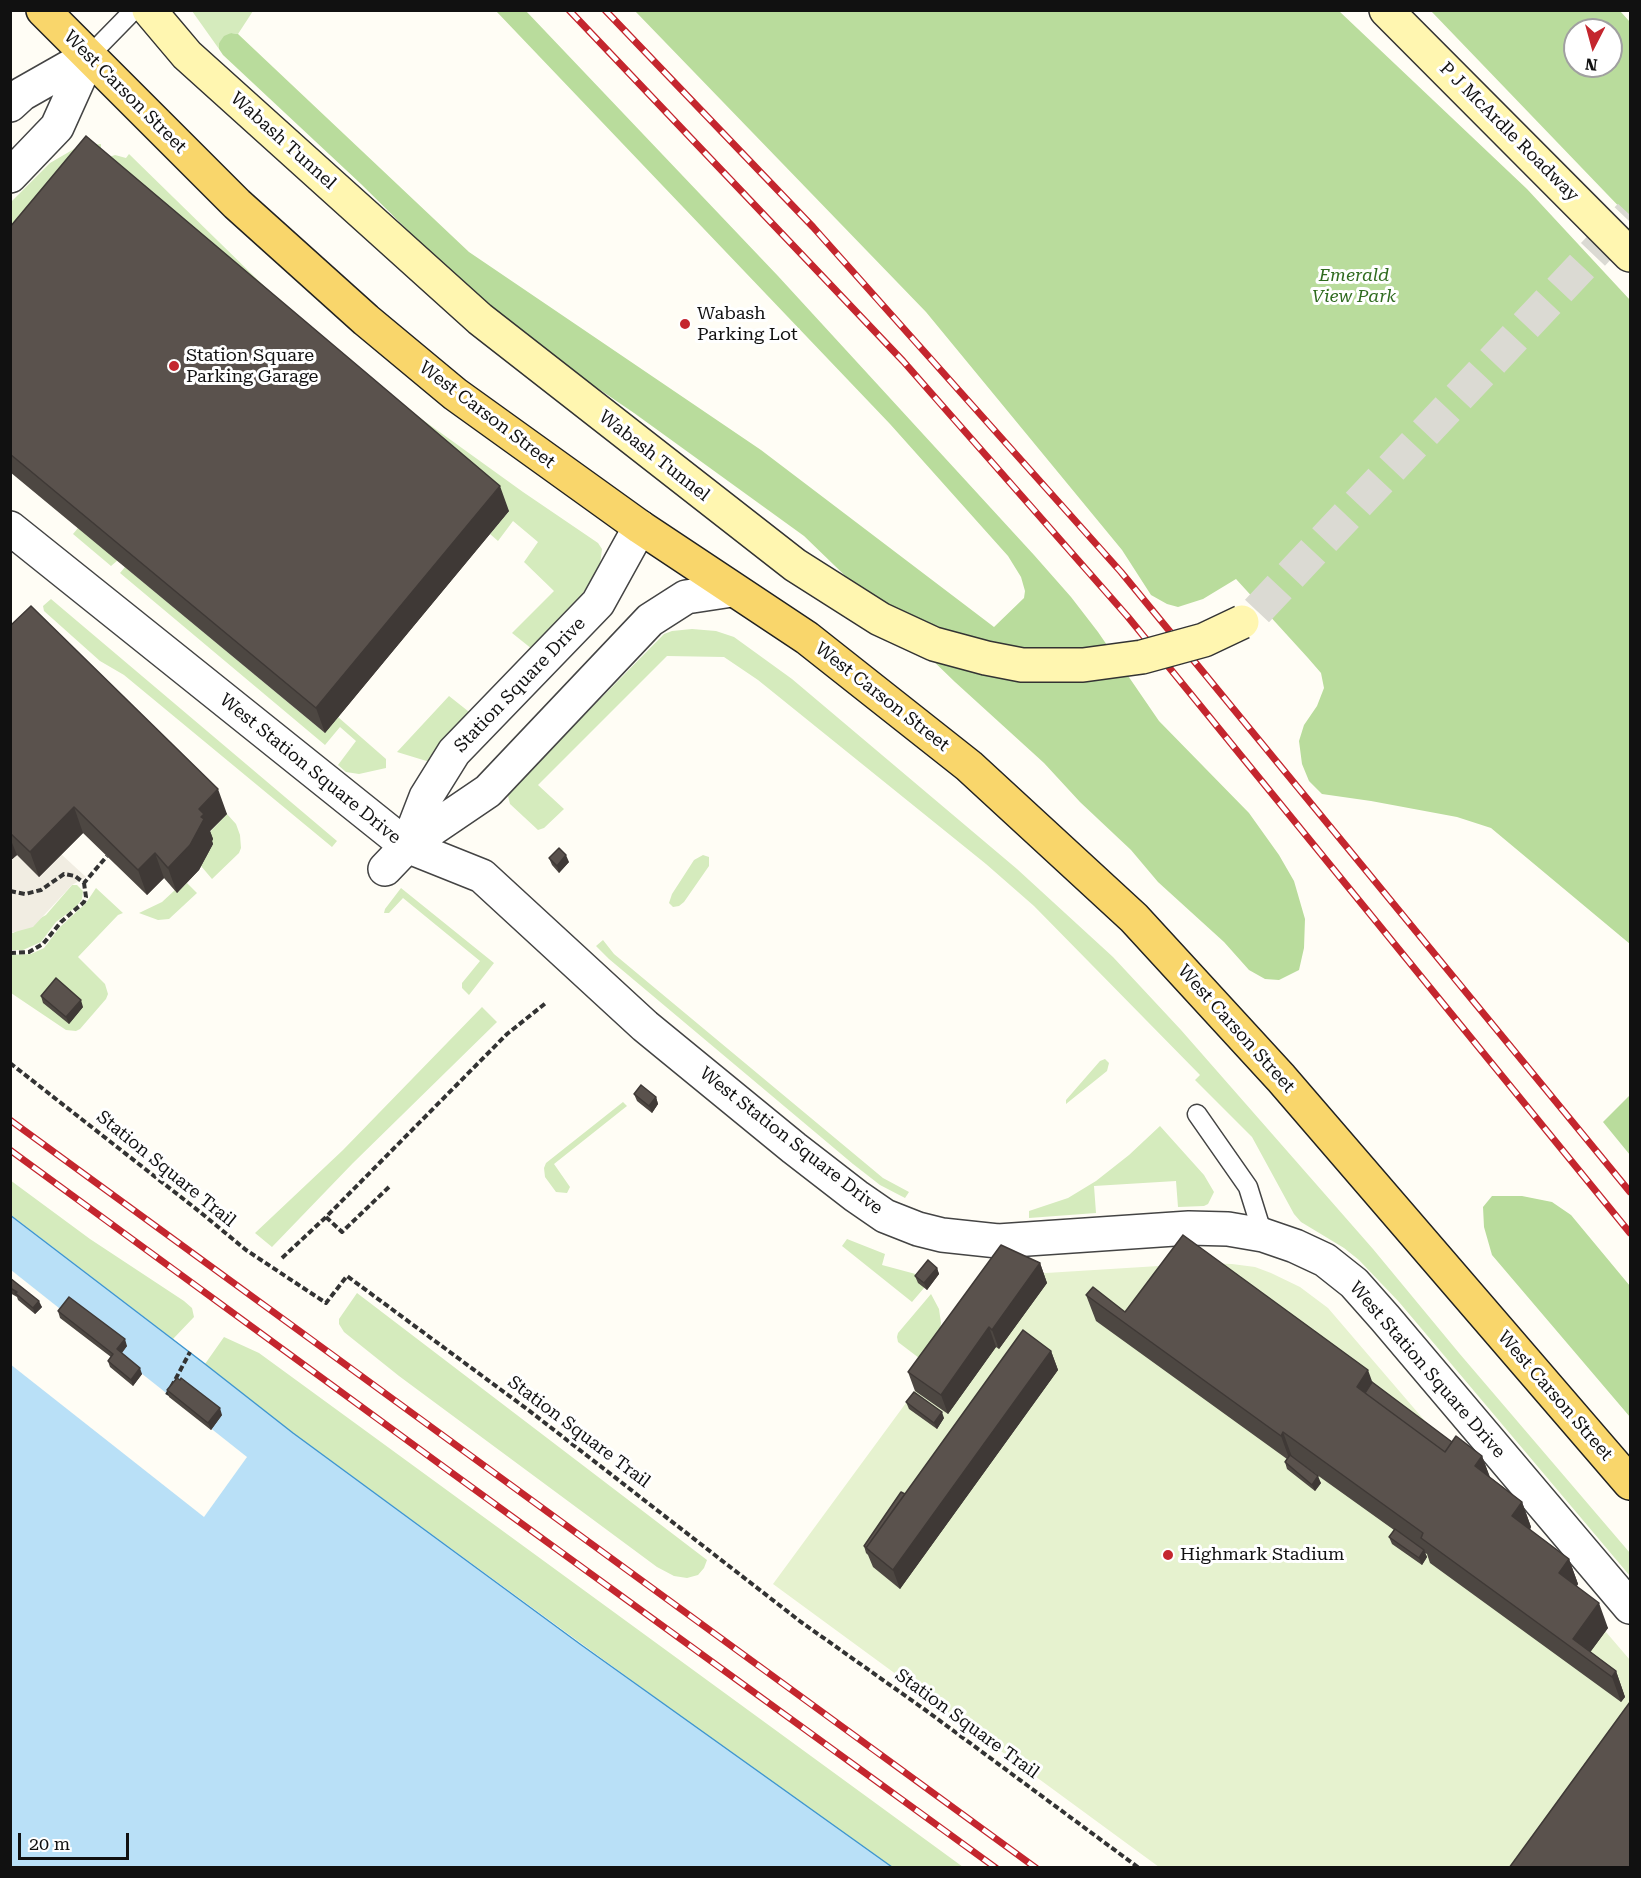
<!DOCTYPE html>
<style>
body{margin:0}
#map{position:relative;width:1641px;height:1878px;overflow:hidden;background:#fffdf5;font-family:"Roboto Serif",serif}
canvas{display:block}
.frame{position:absolute;inset:0;border:12px solid #111;pointer-events:none}
.north{position:absolute;left:1563px;top:18px;width:60px;height:60px;box-sizing:border-box;background:#fff;border:2px solid #a0a0a0;border-radius:50%;rotate:186deg;font-size:16px;font-weight:700;line-height:24px;text-align:center;color:#111}
.north::after{content:'';display:block;margin:auto;width:21px;height:27px;background:#c4262e;clip-path:polygon(50% 0,100% 100%,50% 72%,0 100%)}
.scale{position:absolute;left:18px;top:1833px;width:111px;height:27px;box-sizing:border-box;border:3px solid #111;border-top:0;padding-left:8px;font-size:18px;line-height:21px;white-space:nowrap;color:#111;-webkit-text-stroke:4px #fff;paint-order:stroke}
</style>
<div id="map">
<canvas width="1641" height="1878"></canvas>
<div class="frame"></div>
<div class="north">N</div>
<div class="scale">20 m</div>
</div>
<script>
const g = document.querySelector('canvas').getContext('2d');
g.lineJoin = 'round';
function fill(path, color) {
  g.fillStyle = color;
  g.fill(path, 'evenodd');
}
function poly(rows) {
  const path = new Path2D();
  for (const r of rows) {
    path.moveTo(r[0], r[1]);
    for (let i = 2; i < r.length; i += 2) path.lineTo(r[i], r[i + 1]);
  }
  return path;
}
function trace(path, color, width, dash) {
  g.strokeStyle = color;
  g.lineWidth = width;
  g.lineCap = dash ? 'butt' : 'round';
  g.setLineDash(dash || []);
  g.stroke(path);
}
function drawText(font, color, halo, rows, align = 'center') {
  g.font = font + ' "Roboto Serif",serif';
  g.lineWidth = 6;
  g.setLineDash([]);
  g.textBaseline = 'middle';
  g.strokeStyle = halo;
  g.fillStyle = color;
  for (const [text, x, y, turn = 0] of rows) {
    g.save();
    g.translate(x, y);
    g.rotate((+turn || 0) * Math.PI / 180);
    g.textAlign = isNaN(turn) ? turn : align;
    if (halo) g.strokeText(text, 0, 0);
    g.fillText(text, 0, 0);
    g.restore();
  }
}
const green = poly([
 [192,11,253,11,238,34,231,33,219,43,219,49],
 [101,144,101,151,109,157,115,155,126,158,129,154,307,328,398,402,523,492,598,543,602,549,600,565,580,598,532,649,512,633,554,591,524,562,538,542,513,521,498,541,490,534,509,511,12,224,11,222,11,202,50,163,74,149,83,146],
 [78,528,118,560,111,566,73,534],
 [125,567,325,733,338,717,386,759,386,768,359,774,346,772,338,765,356,741,340,727,325,745,120,573],
 [51,599,337,841,332,847,124,675,100,661,44,611,43,606],
 [692,629,716,631,734,637,792,679,1017,869,1113,957,1181,1030,1373,1249,1459,1353,1630,1553,1630,1576,1399,1302,1359,1260,1344,1248,1301,1222,1294,1214,1252,1137,1195,1080,1200,1075,1034,906,986,864,758,680,724,657,667,656,538,785,564,809,544,828,538,830,510,804,508,796,510,791,664,634,672,631],
 [449,696,473,715,433,763,397,752],
 [227,814,236,824,240,835,241,848,239,853,212,879,201,866,213,844,208,834],
 [703,855,709,857,709,866,684,902,679,906,673,907,669,903,672,894,694,860],
 [187,883,197,893,169,919,158,920,139,913,162,902,175,890,177,893],
 [72,885,77,885,83,891,82,899,77,906,56,922,41,942,23,950,11,950,11,933,13,933,46,915],
 [96,888,123,913,118,915,78,957,105,984,108,994,106,999,80,1029,76,1031,66,1030,11,993,10,955,31,954,44,948,60,927,86,903],
 [401,888,494,963,469,995,462,988,462,983,480,961,403,898,389,913,384,913,385,909],
 [603,940,614,954,883,1178,909,1192,905,1198,880,1185,853,1164,609,959,596,946],
 [482,1007,497,1022,353,1163,272,1247,255,1233,343,1150],
 [1105,1059,1109,1063,1107,1071,1066,1104,1066,1100,1100,1061],
 [623,1102,627,1106,554,1164,570,1187,567,1193,556,1192,545,1177,544,1168,546,1163],
 [1160,1126,1204,1175,1214,1192,1208,1204,1204,1206,1178,1207,1176,1181,1094,1186,1096,1213,1029,1218,1029,1211,1068,1198,1096,1181,1129,1155],
 [10,1180,90,1239,184,1301,192,1308,194,1317,173,1339,11,1215],
 [847,1239,885,1254,882,1265,923,1276,924,1288,912,1302,842,1246],
 [357,1293,707,1560,704,1568,698,1575,687,1578,674,1576,657,1567,399,1376,344,1332,339,1324,339,1319],
 [931,1294,939,1309,941,1323,940,1329,919,1358,898,1342,897,1337,898,1333],
 [224,1337,259,1353,963,1867,892,1867,797,1801,293,1433,205,1364]
]);
const forest = poly([
 [496,11,526,11,778,276,1034,555,1071,597,1098,632,1159,721,1249,813,1279,855,1294,881,1305,919,1304,948,1299,970,1279,980,1265,979,1249,970,1224,942,1158,882,1131,850,1080,802,1044,763,955,682,804,536,634,413,527,340,441,263,361,184,223,55,219,49,219,43,224,36,231,33,238,34,469,252,761,450,994,627,1024,598,1025,591,1021,577,1008,556,890,424],
 [635,11,1339,11,1527,189,1630,300,1630,944,1491,828,1457,817,1371,801,1322,794,1309,781,1302,764,1299,741,1304,725,1317,706,1324,688,1321,673,1308,658,1236,579,1203,599,1178,607,1167,604,1151,595,1122,550,926,312],
 [1431,11,1620,11,1630,22,1630,218],
 [1575,30,1611,30,1611,66,1575,66],
 [1630,1095,1630,1155,1603,1122],
 [1492,1196,1522,1196,1552,1202,1571,1215,1630,1286,1630,1417,1492,1255,1484,1227,1483,1207]
]);
const pitch = poly([
 [1207,1263,1232,1264,1255,1267,1271,1273,1300,1287,1328,1308,1630,1660,1630,1867,1159,1867,773,1584,1008,1264,1030,1274]
]);
const plaza = poly([
 [61,854,86,877,72,885,33,927,11,933,11,861,17,855,39,876]
]);
const water = poly([
 [10,1215,205,1364,293,1433,580,1644,892,1867,11,1867,10,1215]
]);
const pier = poly([
 [11,1270,247,1457,204,1517,10,1364]
]);
const secondaryTunnel = poly([
 [1257,611,1630,215]
]);
const path = poly([
 [10,891,25,894,41,890,64,874,75,876,84,883,107,856],
 [10,953,29,952,43,944,61,922,84,902,86,897,84,883],
 [10,1063,200,1212,246,1250,326,1303,347,1276,527,1409,801,1622,924,1709,1139,1868],
 [326,1217,342,1232,391,1185],
 [282,1258,326,1217,507,1034,547,1002],
 [167,1395,190,1352]
]);
const lane = poly([
 [89,56,134,10],
 [1197,1114,1248,1187,1263,1235]
]);
const street = poly([
 [10,105,22,94,89,56],
 [10,176,57,127,89,56],
 [10,528,407,846,482,876,645,1026,794,1148,856,1196,885,1216,918,1229,942,1235,998,1241,1189,1228,1228,1229,1263,1235,1295,1246,1325,1260,1354,1283,1385,1318,1630,1607],
 [407,846,426,797,454,752,598,603,640,527],
 [385,869,407,846,488,791,650,620,686,597,732,590]
]);
const secondary = poly([
 [1386,10,1630,255]
]);
const primary = poly([
 [43,10,237,204,366,320,455,394,640,527,807,638,969,766,1134,918,1281,1078,1630,1483]
]);
const rail = poly([
 [569,10,903,361,1128,617,1630,1233],
 [605,10,813,227,1121,572,1630,1192],
 [10,1120,1036,1868],
 [10,1150,452,1473,996,1868]
]);
const secondaryBridge = poly([
 [149,10,187,55,480,319,795,565,880,619,934,644,986,658,1022,665,1083,665,1142,657,1204,640,1242,622]
]);
const wall = poly([
 [10,227,509,511,325,733,10,472],
 [10,626,227,814,210,831,213,839,212,841,213,844,199,870,177,893,164,878,147,895,83,833,39,877,17,855,10,861],
 [549,858,569,862,559,873,552,865],
 [41,996,83,1007,69,1024,43,1003],
 [634,1094,656,1097,658,1104,652,1113,637,1101],
 [1040,1263,1047,1283,999,1349,996,1347,948,1414,915,1391,908,1372],
 [937,1268,939,1274,927,1290,918,1283,915,1276],
 [10,1278,42,1307,35,1314,18,1300,17,1297,10,1293],
 [1086,1295,1125,1312,1372,1382,1452,1442,1482,1456,1490,1477,1522,1502,1531,1527,1530,1530,1569,1559,1578,1584,1577,1586,1608,1628,1590,1652,1616,1671,1625,1697,1621,1702,1430,1563,1427,1554,1425,1553,1427,1557,1422,1565,1392,1544,1389,1537,1394,1530,1299,1462,1321,1483,1315,1491,1287,1469,1285,1462,1287,1459,1096,1321],
 [58,1311,127,1346,122,1353,142,1374,133,1386,110,1367,108,1361,111,1357,60,1318],
 [1051,1351,1058,1370,900,1589,873,1567,868,1555,866,1553,864,1546,905,1494],
 [167,1390,222,1415,211,1430,169,1397],
 [906,1402,944,1418,937,1429,909,1409]
]);
const shadedWall = poly([
 [500,486,509,511,325,733,316,708],
 [218,789,227,814,210,831,213,839,212,841,213,844,199,870,177,893,168,868,199,809],
 [74,807,83,833,39,877,30,852],
 [10,838,17,855,10,861],
 [155,853,164,878,147,895,138,870],
 [566,855,569,862,559,873,557,866],
 [81,1000,83,1007,69,1024,66,1017],
 [656,1097,658,1104,652,1113,649,1106],
 [1040,1263,1047,1283,999,1349,992,1330],
 [937,1268,939,1274,927,1290,924,1283],
 [39,1301,42,1307,35,1314,33,1308],
 [989,1327,996,1347,948,1414,941,1395],
 [125,1339,127,1346,119,1356,117,1349],
 [1051,1351,1058,1370,900,1589,893,1570],
 [140,1368,142,1374,133,1386,131,1380],
 [1368,1370,1377,1395,1370,1406,1357,1387],
 [220,1408,222,1415,211,1430,208,1423],
 [942,1412,944,1418,937,1429,934,1423],
 [1283,1432,1292,1457,1290,1461,1281,1436],
 [1482,1456,1491,1481,1475,1466],
 [1318,1476,1321,1483,1315,1491,1312,1485],
 [1522,1502,1531,1527,1521,1542,1512,1516],
 [1424,1550,1427,1557,1422,1565,1419,1558],
 [1569,1559,1578,1584,1568,1598,1559,1573],
 [1599,1603,1608,1628,1586,1658,1573,1639],
 [1616,1671,1625,1697,1621,1702,1612,1677]
]);
const building = poly([
 [86,136,500,486,316,708,10,454,10,227,86,136],
 [31,606,218,789,199,809,204,814,201,817,204,819,190,845,168,868,155,853,138,870,74,807,30,852,10,833,10,626,31,606],
 [559,848,566,855,557,866,549,858,559,848],
 [56,978,81,1000,66,1017,41,996,56,978],
 [641,1085,656,1097,649,1106,634,1094,641,1085],
 [1183,1235,1368,1370,1357,1387,1445,1452,1456,1436,1482,1456,1475,1466,1522,1502,1512,1516,1569,1559,1559,1573,1599,1603,1573,1639,1616,1671,1612,1677,1421,1538,1423,1533,1283,1432,1281,1436,1086,1295,1093,1287,1125,1312,1183,1235],
 [1001,1245,1040,1263,992,1330,989,1327,941,1395,908,1372,1001,1245],
 [928,1260,937,1268,924,1283,915,1276,928,1260],
 [10,1278,39,1301,33,1308,15,1293,17,1292,10,1288,10,1278],
 [69,1297,125,1339,117,1349,140,1368,131,1380,108,1361,113,1354,58,1311,69,1297],
 [1023,1330,1051,1351,893,1570,866,1548,1023,1330],
 [177,1378,180,1380,181,1378,220,1408,208,1423,167,1390,177,1378],
 [1372,1382,1452,1442,1445,1452,1365,1393,1372,1382],
 [914,1392,942,1412,934,1423,906,1402,914,1392],
 [1290,1455,1318,1476,1312,1485,1285,1462,1290,1455],
 [901,1492,905,1494,866,1548,870,1551,864,1546,901,1492],
 [1395,1529,1424,1550,1419,1558,1389,1537,1395,1529],
 [1630,1702,1630,1868,1509,1868,1630,1702]
]);
const markers = [
 [685,324,6,"#c4262e"],
 [174,366,6,"#c4262e"],
 [1168,1555,6,"#c4262e"]
];
const streetNames = [
 ["West Carson Street",125,92,45],
 ["P J McArdle Roadway",1509,132,45],
 ["Wabash Tunnel",283,141,42],
 ["West Carson Street",487,415,37],
 ["Wabash Tunnel",654,456,38],
 ["Station Square Drive",520,685,-46],
 ["West Carson Street",882,697,38],
 ["West Station Square Drive",310,769,39],
 ["West Carson Street",1236,1029,48],
 ["West Station Square Drive",791,1141,38],
 ["Station Square Trail",166,1169,39],
 ["West Station Square Drive",1427,1370,49],
 ["West Carson Street",1555,1396,49],
 ["Station Square Trail",579,1432,37],
 ["Station Square Trail",967,1724,36]
];
const parkNames = [
 ["Emerald",1354,276],
 ["View Park",1354,297]
];
const poiNames = [
 ["Wabash",697,314],
 ["Parking Lot",697,335],
 ["Station Square",186,356],
 ["Parking Garage",186,377],
 ["Highmark Stadium",1180,1555]
];
fill(green, '#d5ebbd');
fill(forest, '#b9dc9c');
fill(pitch, '#e6f2cf');
fill(plaza, '#f1ede2');
fill(water, '#b9e0f7');
trace(water, '#3f96cf', 1.5);
fill(pier, '#fffdf5');
trace(secondaryTunnel, '#dbdad3', 33, [33, 16]);
trace(lane, '#444', 21);
trace(street, '#444', 36);
trace(secondary, '#333', 36);
trace(primary, '#222', 36);
trace(path, '#333', 4, [6, 3]);
trace(lane, '#fff', 18);
trace(street, '#fff', 33);
trace(secondary, '#fff6b0', 33);
trace(primary, '#f9d66b', 33);
trace(rail, '#c4262e', 7);
trace(rail, '#fff', 4.5, [14]);
trace(secondaryBridge, '#333', 36, []);
trace(secondaryBridge, '#fff6b0', 33);
fill(wall, '#4d4742');
fill(shadedWall, '#3f3936');
fill(building, '#5a524d');
trace(building, '#3f3936', 1.5);
for (const [x, y, r, color] of markers) {
  const dot = new Path2D();
  dot.arc(x, y, r, 0, 2 * Math.PI);
  g.fillStyle = color;
  g.fill(dot);
  trace(dot, '#fff', 2);
}
drawText('18px', '#111', '#fff', streetNames);
drawText('italic 18px', '#2f6b1f', '#fff', parkNames);
drawText('18px', '#111', '#fff', poiNames, 'left');
</script>
